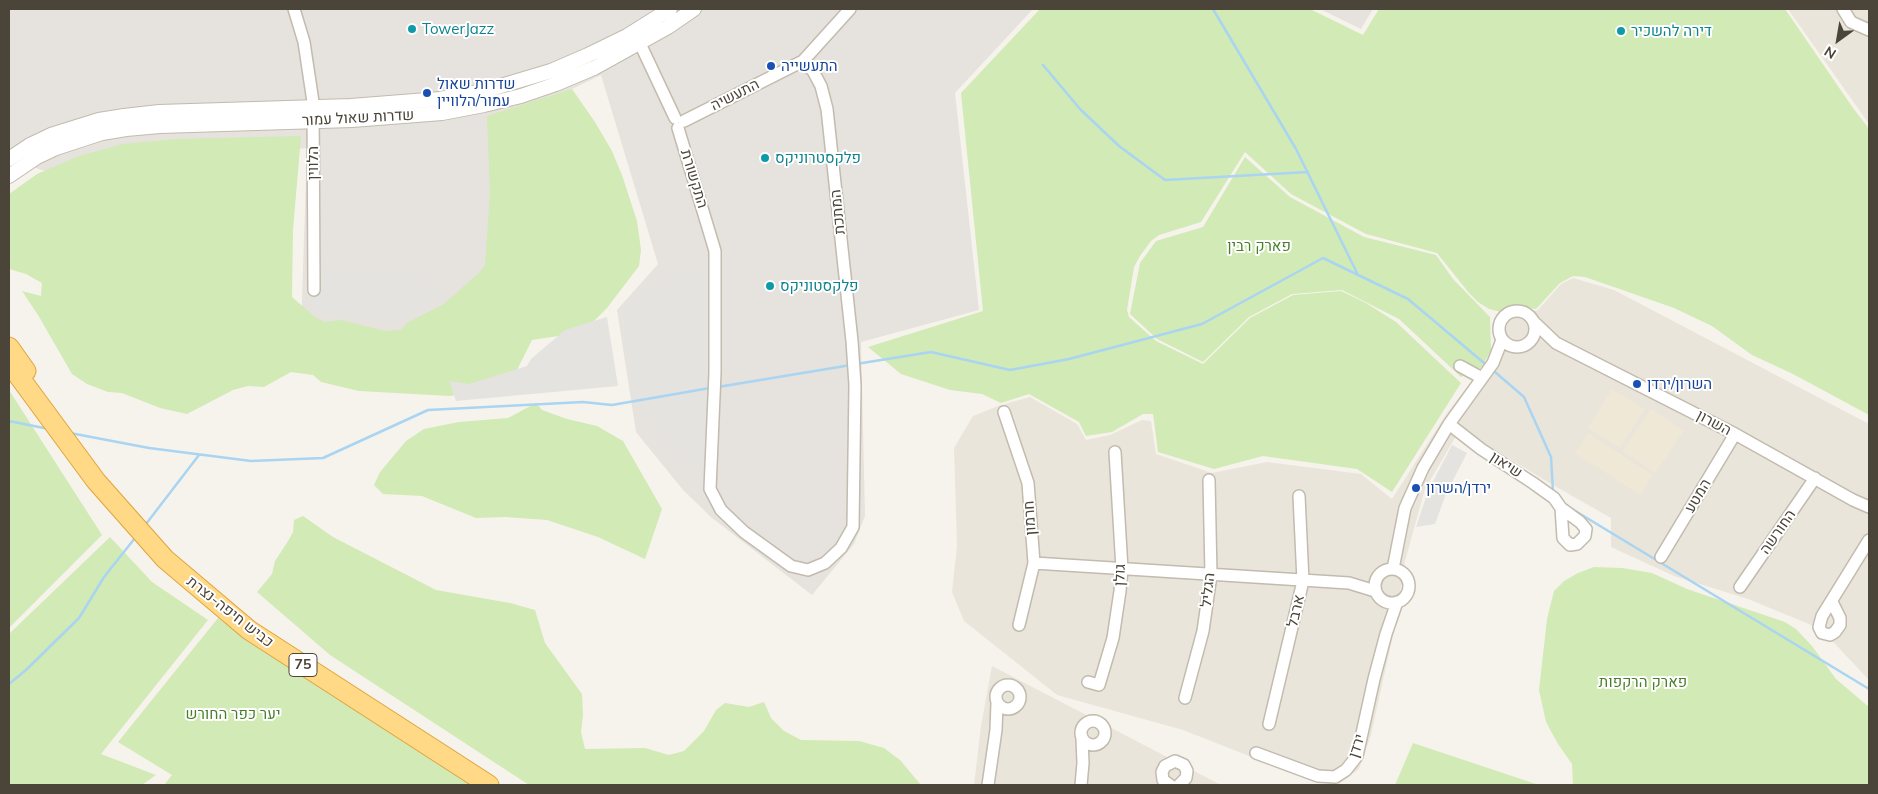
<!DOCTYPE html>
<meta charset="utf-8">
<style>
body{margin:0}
#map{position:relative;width:1878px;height:794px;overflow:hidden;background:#f6f3ec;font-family:Mulish,sans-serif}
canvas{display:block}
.frame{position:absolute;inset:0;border:10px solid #4b4439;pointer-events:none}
.north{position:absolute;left:1813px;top:15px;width:50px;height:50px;-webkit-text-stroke:4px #fff;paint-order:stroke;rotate:212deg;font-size:14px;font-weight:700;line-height:20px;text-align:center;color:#4b4439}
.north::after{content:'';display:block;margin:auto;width:18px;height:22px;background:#4b4439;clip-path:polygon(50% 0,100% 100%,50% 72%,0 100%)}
</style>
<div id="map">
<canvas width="1878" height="794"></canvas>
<div class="frame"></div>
<div class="north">N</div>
</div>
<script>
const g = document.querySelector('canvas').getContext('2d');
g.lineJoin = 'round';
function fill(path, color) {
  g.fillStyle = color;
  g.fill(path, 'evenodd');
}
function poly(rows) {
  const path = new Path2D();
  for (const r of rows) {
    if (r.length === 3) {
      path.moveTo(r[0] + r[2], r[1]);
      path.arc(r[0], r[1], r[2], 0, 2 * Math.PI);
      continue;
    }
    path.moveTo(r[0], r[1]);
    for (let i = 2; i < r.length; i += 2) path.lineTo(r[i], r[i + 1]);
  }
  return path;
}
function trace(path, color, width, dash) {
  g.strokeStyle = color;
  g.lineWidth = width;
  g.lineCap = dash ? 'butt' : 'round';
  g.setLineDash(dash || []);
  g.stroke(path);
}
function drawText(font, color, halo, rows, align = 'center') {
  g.font = font + ' Mulish,Heebo,sans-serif';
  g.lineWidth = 4;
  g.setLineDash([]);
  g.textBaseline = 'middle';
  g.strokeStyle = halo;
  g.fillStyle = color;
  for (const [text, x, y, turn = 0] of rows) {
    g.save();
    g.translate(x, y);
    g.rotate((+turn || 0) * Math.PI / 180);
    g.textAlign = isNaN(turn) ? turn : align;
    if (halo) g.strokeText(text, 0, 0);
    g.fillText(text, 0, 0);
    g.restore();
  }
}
const residential = poly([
 [1788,9,1869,9,1869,125,1869,124],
 [1573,278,1614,290,1869,424,1869,680,1821,629,1748,599,1674,576,1611,547,1611,518,1546,481,1463,430,1455,438,1425,489,1405,561,1393,635,1371,735,1359,769,1338,785,1316,781,1287,771,1183,730,1057,695,964,621,952,592,957,546,954,448,973,416,998,406,1030,397,1077,424,1086,440,1110,435,1142,420,1151,421,1156,454,1212,473,1267,462,1361,474,1392,499,1447,413,1493,353,1515,308,1537,311,1561,284],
 [992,666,1221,785,974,785,981,726]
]);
const industrial = poly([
 [9,9,1033,9,955,93,979,310,861,342,865,516,854,544,812,595,712,518,683,490,636,432,617,310,658,264,601,75,502,123,495,273,428,327,365,349,301,329,307,148,174,161,73,180,20,163,9,147],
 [1320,9,1373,9,1361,29]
]);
const education = poly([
 [1612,389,1645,409,1620,448,1588,428],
 [1651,409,1684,431,1655,473,1622,451],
 [1588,433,1653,475,1640,495,1575,453]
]);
const green = poly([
 [1040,9,1310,9,1363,35,1379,9,1785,9,1853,108,1867,126,1869,132,1869,415,1793,374,1752,355,1712,326,1674,308,1585,277,1573,276,1560,283,1536,309,1514,306,1501,312,1489,309,1478,302,1469,293,1437,253,1366,234,1291,194,1245,152,1201,222,1159,235,1151,241,1140,256,1134,267,1127,310,1129,317,1156,341,1203,364,1250,318,1293,295,1341,291,1366,303,1396,322,1461,383,1392,492,1357,469,1263,456,1214,469,1158,452,1153,414,1143,414,1112,432,1086,436,1079,422,1029,394,1001,403,982,394,950,390,901,374,868,347,983,311,961,93],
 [572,89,595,122,612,151,622,175,637,221,641,250,639,266,607,308,588,327,565,335,532,340,512,380,484,391,450,396,359,391,321,382,313,375,291,372,264,387,248,386,233,390,187,414,160,408,122,393,108,392,87,384,72,374,38,315,22,291,41,296,42,283,26,274,9,269,9,194,37,174,79,156,123,144,175,139,301,136,293,230,292,297,316,318,325,322,341,320,385,331,401,330,407,323,444,304,479,273,485,265,490,193,487,116],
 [1245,157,1290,197,1364,237,1436,255,1453,279,1490,317,1491,350,1482,367,1461,377,1399,319,1342,290,1292,294,1249,317,1203,362,1157,339,1130,314,1140,263,1156,241,1203,227],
 [9,390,102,535,9,628],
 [536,403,542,410,567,419,597,426,623,441,662,509,645,559,598,537,547,520,505,517,476,518,422,496,383,494,374,485,380,472,406,441,424,429,459,422,508,418],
 [303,516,333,537,436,590,510,603,535,610,545,643,582,694,583,715,581,732,585,749,645,748,669,755,684,751,704,731,716,710,725,703,749,707,764,702,771,718,784,731,801,740,859,741,884,748,900,760,921,785,529,785,330,655,257,592,272,574,275,561,288,541,293,532,294,520],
 [110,537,152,582,208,620,101,754,156,775,142,785,9,785,9,634],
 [1594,567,1622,568,1652,573,1687,589,1785,622,1796,629,1812,646,1836,679,1869,707,1869,785,1573,785,1572,764,1558,744,1546,722,1539,690,1547,619,1554,591,1564,581,1578,573],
 [218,618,229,626,474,785,164,785,172,775,118,742],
 [1413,743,1539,785,1395,785]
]);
const parking = poly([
 [311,267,343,274,369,276,397,274,417,274,423,289,440,284,442,300,397,319,376,322,360,320,328,310,324,318,312,311],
 [690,269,707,281,707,363,703,472,692,466,666,439,635,397,625,323,625,305],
 [607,317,618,386,456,401,449,381,469,384,527,366,531,359,565,330],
 [1452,445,1467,453,1446,494,1435,524,1416,527,1428,491]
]);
const stream = poly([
 [1213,9,1296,149,1358,275],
 [1043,65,1080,109,1119,146,1165,180,1308,172],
 [856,364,931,352,1010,370,1069,359,1202,324,1323,258,1408,299,1484,363],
 [1495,372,1524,397,1551,457,1553,492],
 [718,387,851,365],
 [9,421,49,429],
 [70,433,149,448,251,461,323,458,428,410,583,402,612,405,710,388],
 [1572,509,1869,689],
 [146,524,199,455],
 [9,684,26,670,79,618,104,577,135,538]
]);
const minor = poly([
 [294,9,304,42,313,102,314,290],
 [1843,9,1851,22,1869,30],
 [636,35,675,118],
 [684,121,803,61,850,9],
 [678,128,715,251,715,373,710,489,721,510,744,532,791,566,808,570,825,563,841,548,853,527,855,385,852,341,827,109,821,86,813,71,803,61],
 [1517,329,18],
 [1534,322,1556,343,1735,434,1853,500,1869,507],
 [1460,366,1482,378],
 [1004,412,1028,483,1034,563,1019,625],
 [1449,424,1481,449,1533,483,1554,498,1561,508],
 [1561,508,1580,522,1586,529,1585,536,1577,544,1570,545,1563,538,1561,508],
 [1661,557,1735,434],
 [1034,563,1349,583,1375,591],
 [1392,586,17],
 [1393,569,1405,508,1423,468,1449,424,1493,363,1502,340],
 [1740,587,1815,478],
 [1832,602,1840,618,1840,625,1835,632,1830,635,1822,633,1819,627,1822,616,1869,540],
 [1088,682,1099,685,1113,638,1120,591,1122,569,1115,452],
 [1008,697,12],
 [1185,698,1203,631,1211,575,1209,480],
 [1093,733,12],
 [1269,724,1303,581,1299,496],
 [1256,753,1318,776,1335,777,1346,770,1357,756,1374,679,1386,634,1397,602],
 [988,785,996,730,997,703],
 [1081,785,1083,763,1082,739],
 [1170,785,1163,780,1162,772,1165,766,1175,761,1184,765,1187,771,1186,778,1179,785]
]);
const tertiary = poly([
 [9,159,30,145,51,135,99,120,124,116,159,112,351,106,440,99,484,91,551,71,588,55,627,36,670,9],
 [9,176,37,157,56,148,102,133,126,129,160,126,352,120,442,113,484,105,521,96,556,84,594,68,668,27,694,9]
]);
const trunk = poly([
 [9,347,26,371],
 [9,363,96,481,165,559,249,630,489,785]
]);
const markers = [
 [412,29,5,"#0f9aa8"],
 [1621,31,5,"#0f9aa8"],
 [771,66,5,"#1a4fb4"],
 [427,93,5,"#1a4fb4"],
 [765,158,5,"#0f9aa8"],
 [770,286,5,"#0f9aa8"],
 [1637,384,5,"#1a4fb4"],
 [1416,488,5,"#1a4fb4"]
];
const shields = [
 [303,665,28]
];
const shieldNames = [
 ["75",303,665]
];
const cultureNames = [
 ["TowerJazz",422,29],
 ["דירה להשכיר",1631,31],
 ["פלקסטרוניקס",775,158],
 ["פלקסטוניקס",780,286]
];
const transitNames = [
 ["התעשייה",781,66],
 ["שדרות שאול",437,84],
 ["עמור/הלוויין",437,101],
 ["השרון/ירדן",1647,384],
 ["ירדן/השרון",1426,488]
];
const streetNames = [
 ["התעשיה",735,95,-27],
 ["שדרות שאול עמור",358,118,-3],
 ["הלווין",313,163,-90],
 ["התקשורת",694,179,73],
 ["המתכת",838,212,-96],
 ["השרון",1714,423,28],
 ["שיאון",1506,465,33],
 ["המטע",1698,496,-59],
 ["חרמון",1030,518,-94],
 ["החורשה",1778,532,-55],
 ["גולן",1120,575,-87],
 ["הגליל",1208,590,-84],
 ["ארבל",1296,611,-77],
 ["כביש חיפה-נצרת",230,612,38],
 ["ירדן",1357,746,-72]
];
const parkNames = [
 ["פארק רבין",1259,246],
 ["פארק הרקפות",1643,682],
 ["יער כפר החורש",233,714]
];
fill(residential, '#eae5da');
fill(industrial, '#e6e2dd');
fill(education, '#efe8d6');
fill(green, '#d2eab5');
fill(parking, '#e5e3e0');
trace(stream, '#a9d4f2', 2.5);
trace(minor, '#c2bbae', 14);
trace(tertiary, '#c2bbae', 16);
trace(trunk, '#e0a43c', 21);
trace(minor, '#fff', 11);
trace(tertiary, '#fff', 14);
trace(trunk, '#ffd985', 19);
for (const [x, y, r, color] of markers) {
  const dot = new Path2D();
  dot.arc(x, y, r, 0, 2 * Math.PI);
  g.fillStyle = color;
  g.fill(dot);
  trace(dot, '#fff', 2);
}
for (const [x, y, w] of shields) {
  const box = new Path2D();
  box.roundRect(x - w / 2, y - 11.5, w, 23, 4);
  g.fillStyle = '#fff';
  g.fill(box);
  trace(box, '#4b4439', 1);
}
drawText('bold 14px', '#4b4439', null, shieldNames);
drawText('15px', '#0d838f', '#fff', cultureNames, 'left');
drawText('15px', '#164399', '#fff', transitNames, 'left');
drawText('15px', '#4b4439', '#fff', streetNames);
drawText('15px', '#4a7f2a', '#fff', parkNames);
</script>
